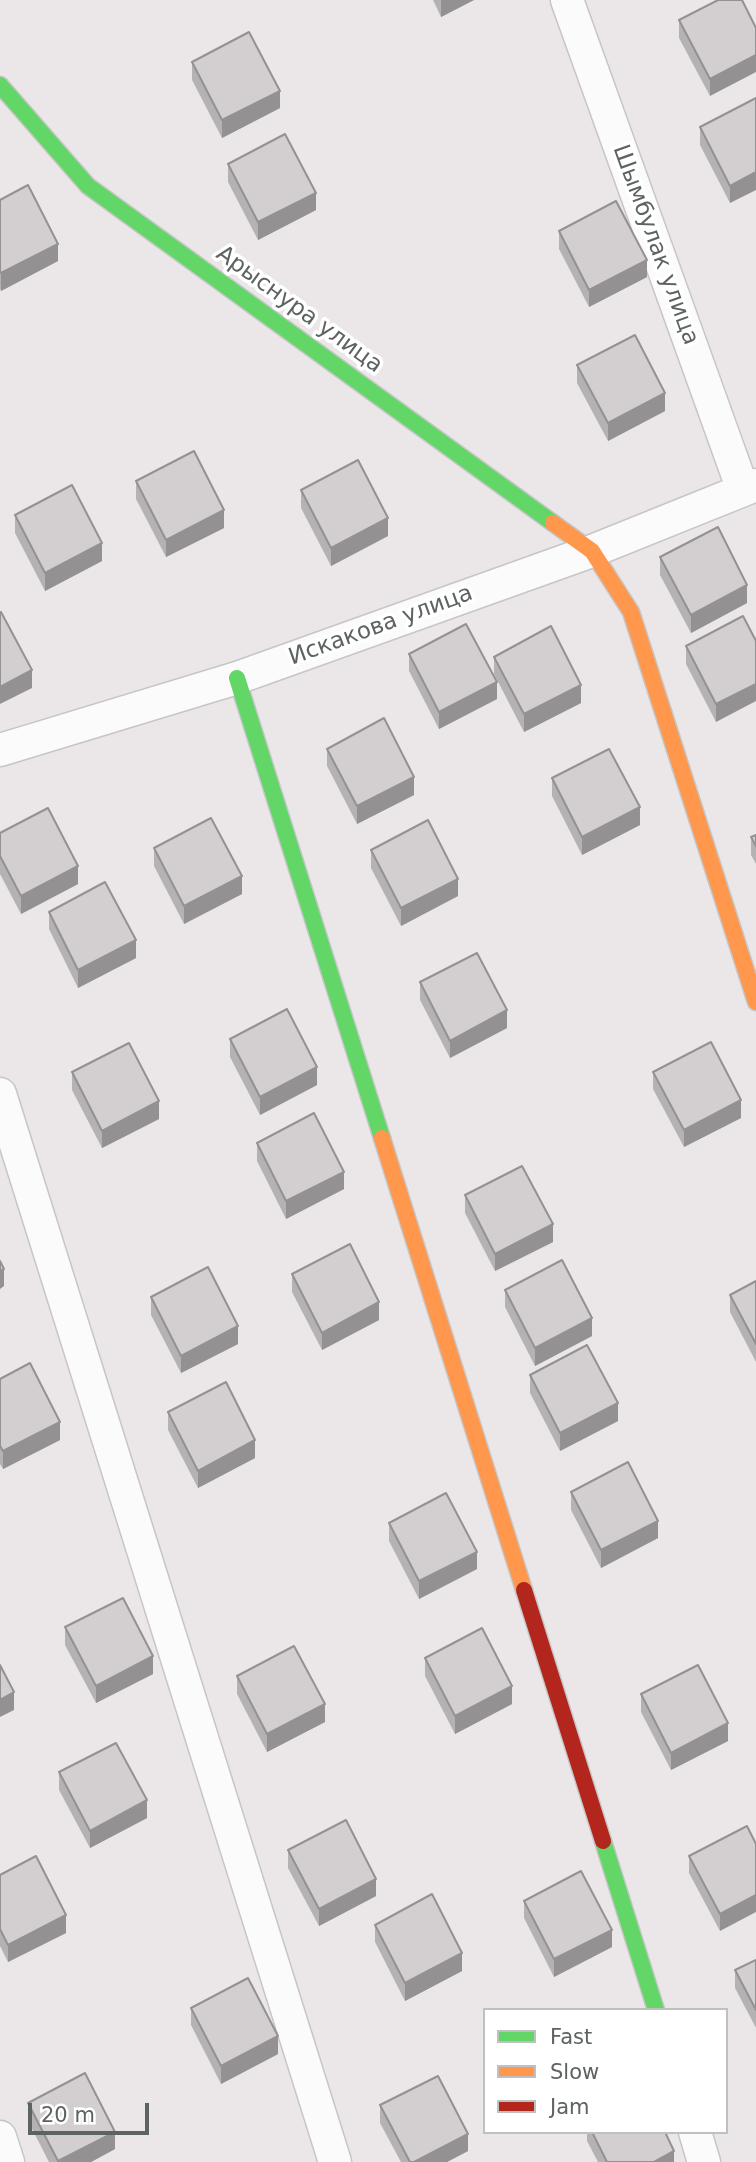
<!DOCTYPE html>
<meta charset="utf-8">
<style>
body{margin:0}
#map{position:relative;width:756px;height:2162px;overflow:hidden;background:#ebe7e9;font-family:"DejaVu Sans",sans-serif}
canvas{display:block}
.legend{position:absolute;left:483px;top:2008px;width:245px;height:126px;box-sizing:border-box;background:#fff;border:2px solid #bec1bf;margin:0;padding:9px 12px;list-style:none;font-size:21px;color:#5d635f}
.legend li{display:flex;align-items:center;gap:14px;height:35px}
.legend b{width:35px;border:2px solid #bec1bf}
.scale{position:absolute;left:28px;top:2103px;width:121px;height:32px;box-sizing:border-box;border:4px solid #5d635f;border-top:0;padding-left:9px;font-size:21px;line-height:24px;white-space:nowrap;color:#5d635f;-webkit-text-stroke:5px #fff;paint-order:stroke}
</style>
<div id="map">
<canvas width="756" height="2162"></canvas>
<ul class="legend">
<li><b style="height:9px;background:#63d668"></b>Fast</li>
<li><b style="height:9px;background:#ff974d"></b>Slow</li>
<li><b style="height:9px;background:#b3261e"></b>Jam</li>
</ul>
<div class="scale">20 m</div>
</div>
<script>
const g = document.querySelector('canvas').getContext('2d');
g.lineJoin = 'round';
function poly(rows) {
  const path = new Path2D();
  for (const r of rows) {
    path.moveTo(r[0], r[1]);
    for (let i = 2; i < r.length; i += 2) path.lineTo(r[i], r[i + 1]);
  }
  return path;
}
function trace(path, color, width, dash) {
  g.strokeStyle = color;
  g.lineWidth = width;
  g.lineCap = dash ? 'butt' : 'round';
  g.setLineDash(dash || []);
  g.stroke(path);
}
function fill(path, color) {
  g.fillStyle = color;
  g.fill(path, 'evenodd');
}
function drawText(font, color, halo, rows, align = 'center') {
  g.font = font + ' "DejaVu Sans",sans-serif';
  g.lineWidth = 7;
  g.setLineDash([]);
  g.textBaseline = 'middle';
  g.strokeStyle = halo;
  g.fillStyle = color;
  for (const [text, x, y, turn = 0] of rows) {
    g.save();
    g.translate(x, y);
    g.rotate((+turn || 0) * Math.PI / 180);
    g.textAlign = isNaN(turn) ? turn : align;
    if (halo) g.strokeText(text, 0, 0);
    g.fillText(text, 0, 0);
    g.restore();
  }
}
const street = poly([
 [567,0,743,490],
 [0,750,237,678,592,551,756,485],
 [0,1094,335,2162],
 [695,2132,704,2162],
 [0,2137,8,2162]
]);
const fast = poly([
 [0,85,88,186,553,523],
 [237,678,382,1138],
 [603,1841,656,2010]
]);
const slow = poly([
 [553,523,592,551,631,612,756,1002],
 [382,1138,524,1590]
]);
const jam = poly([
 [524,1590,603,1841]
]);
const wall = poly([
 [433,0,474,0,441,17],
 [718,0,710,96,679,38,679,20],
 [192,62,280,108,222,138,192,80],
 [756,98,730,203,700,145,700,127],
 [228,164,316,210,258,240,228,182],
 [0,200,58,261,1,291,0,289],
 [559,231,647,277,589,307,559,249],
 [577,365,665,411,608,441,577,383],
 [136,481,224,528,166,557,136,499],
 [301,490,388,536,331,566,301,508],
 [15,515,102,561,45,591,15,533],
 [660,557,747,603,691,633,660,575],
 [743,616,716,722,686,664,686,646],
 [409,654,497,699,439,729,409,671],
 [494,657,581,703,524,732,494,674],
 [327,749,414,795,357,824,327,766],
 [552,778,640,825,582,855,552,796],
 [0,833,78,884,21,914,0,874],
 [756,835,756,864,751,855,751,837],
 [154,848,242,894,184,924,154,866],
 [371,850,458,896,401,926,371,868],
 [49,912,136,958,78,988,49,929],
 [420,982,507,1028,450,1058,420,1000],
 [230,1039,317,1085,260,1115,230,1057],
 [72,1072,159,1119,102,1148,72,1090],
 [653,1072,741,1118,684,1147,653,1089],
 [257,1143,344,1189,286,1219,257,1161],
 [465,1195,553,1242,495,1271,465,1213],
 [292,1274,379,1320,322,1350,292,1292],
 [756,1281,756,1362,730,1312,730,1295],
 [505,1290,592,1336,535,1366,505,1307],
 [151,1297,238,1344,181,1373,151,1315],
 [530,1375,618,1421,560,1451,530,1393],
 [0,1379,60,1440,3,1469,0,1464],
 [168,1412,255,1458,198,1488,168,1430],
 [571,1492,658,1538,601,1568,571,1510],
 [389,1523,477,1569,419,1599,389,1541],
 [65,1627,153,1674,96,1703,65,1645],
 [425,1658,512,1704,455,1734,425,1676],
 [237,1676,325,1722,267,1752,237,1694],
 [641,1694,728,1741,671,1770,641,1712],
 [59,1772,147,1818,90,1848,59,1790],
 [756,1844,720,1931,689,1873,689,1856],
 [288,1850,376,1896,319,1926,288,1868],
 [0,1875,66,1933,8,1962,0,1946],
 [524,1901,612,1947,554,1977,524,1918],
 [375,1925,462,1971,405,2001,375,1942],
 [756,1960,756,2028,735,1988,735,1970],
 [191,2008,278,2054,221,2084,191,2025],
 [28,2103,115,2149,91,2162,49,2162,28,2121],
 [380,2105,468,2151,447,2162,401,2162,380,2123],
 [587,2132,665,2132,674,2162,598,2162,587,2141]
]);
const shadedWall = poly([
 [441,0,474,0,441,17],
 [756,55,756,72,710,96,710,79],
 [280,91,280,108,222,138,222,120],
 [756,172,756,190,730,203,730,186],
 [316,193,316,210,258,240,258,222],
 [58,244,58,261,1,291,1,273],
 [647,260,647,277,589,307,589,290],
 [665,393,665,411,608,441,608,423],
 [224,510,224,528,166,557,166,540],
 [388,518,388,536,331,566,331,548],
 [102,543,102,561,45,591,45,573],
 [747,585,747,603,691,633,691,615],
 [32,670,32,688,0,704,0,687],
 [497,682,497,699,439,729,439,712],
 [756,684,756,701,716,722,716,704],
 [581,685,581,703,524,732,524,714],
 [414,777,414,795,357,824,357,806],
 [640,807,640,825,582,855,582,837],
 [78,866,78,884,21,914,21,896],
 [242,876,242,894,184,924,184,906],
 [458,879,458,896,401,926,401,908],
 [136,940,136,958,78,988,78,970],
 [507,1010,507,1028,450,1058,450,1041],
 [317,1067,317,1085,260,1115,260,1097],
 [741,1100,741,1118,684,1147,684,1130],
 [159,1101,159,1119,102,1148,102,1131],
 [344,1172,344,1189,286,1219,286,1201],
 [553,1224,553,1242,495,1271,495,1254],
 [4,1269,4,1286,0,1289,0,1271],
 [379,1302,379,1320,322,1350,322,1333],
 [592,1318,592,1336,535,1366,535,1348],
 [238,1326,238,1344,181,1373,181,1356],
 [618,1403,618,1421,560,1451,560,1433],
 [60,1422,60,1440,3,1469,3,1451],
 [255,1440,255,1458,198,1488,198,1471],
 [658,1521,658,1538,601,1568,601,1550],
 [477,1552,477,1569,419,1599,419,1581],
 [153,1656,153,1674,96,1703,96,1686],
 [512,1686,512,1704,455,1734,455,1716],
 [14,1692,14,1710,0,1717,0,1700],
 [325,1704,325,1722,267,1752,267,1734],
 [728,1723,728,1741,671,1770,671,1753],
 [147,1800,147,1818,90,1848,90,1831],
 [376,1879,376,1896,319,1926,319,1909],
 [756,1895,756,1912,720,1931,720,1914],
 [66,1915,66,1933,8,1962,8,1945],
 [612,1930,612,1947,554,1977,554,1959],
 [462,1953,462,1971,405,2001,405,1983],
 [278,2036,278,2054,221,2084,221,2066],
 [115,2132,115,2149,91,2162,58,2162],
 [468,2134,468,2151,447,2162,414,2162],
 [674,2151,674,2162,654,2162]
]);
const building = poly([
 [718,0,742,0,756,28,756,55,710,79,679,20,718,0],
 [249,32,280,91,222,120,192,62,249,32],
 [756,98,756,172,730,186,700,127,756,98],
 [285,134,316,193,258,222,228,164,285,134],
 [28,185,58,244,1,273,0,271,0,200,28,185],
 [616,201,647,260,589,290,559,231,616,201],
 [635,335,665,393,608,423,577,365,635,335],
 [194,451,224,510,166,540,136,481,194,451],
 [358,460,388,518,331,548,301,490,358,460],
 [72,485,102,543,45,573,15,515,72,485],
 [718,527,747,585,691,615,660,557,718,527],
 [1,612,32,670,0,687,0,613,1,612],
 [743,616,756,641,756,684,716,704,686,646,743,616],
 [466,624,497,682,439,712,409,654,466,624],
 [551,626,581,685,524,714,494,657,551,626],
 [384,718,414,777,357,806,327,749,384,718],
 [609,749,640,807,582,837,552,778,609,749],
 [48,808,78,866,21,896,0,856,0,833,48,808],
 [211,818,242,876,184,906,154,848,211,818],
 [428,820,458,879,401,908,371,850,428,820],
 [756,835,756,846,751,837,756,835],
 [105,882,136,940,78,970,49,912,105,882],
 [477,953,507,1010,450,1041,420,982,477,953],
 [287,1009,317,1067,260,1097,230,1039,287,1009],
 [711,1042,741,1100,684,1130,653,1072,711,1042],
 [129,1043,159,1101,102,1131,72,1072,129,1043],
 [314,1113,344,1172,286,1201,257,1143,314,1113],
 [522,1166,553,1224,495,1254,465,1195,522,1166],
 [350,1244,379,1302,322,1333,292,1274,350,1244],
 [562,1260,592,1318,535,1348,505,1290,562,1260],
 [0,1261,4,1269,0,1271,0,1261],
 [208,1267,238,1326,181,1356,151,1297,208,1267],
 [756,1281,756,1344,730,1295,756,1281],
 [587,1345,618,1403,560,1433,530,1375,587,1345],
 [30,1363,60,1422,3,1451,0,1446,0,1379,30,1363],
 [226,1382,255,1440,198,1471,168,1412,226,1382],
 [628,1462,658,1521,601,1550,571,1492,628,1462],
 [446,1493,477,1552,419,1581,389,1523,446,1493],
 [123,1598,153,1656,96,1686,65,1627,123,1598],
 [482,1628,512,1686,455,1716,425,1658,482,1628],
 [294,1646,325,1704,267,1734,237,1676,294,1646],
 [0,1665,14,1692,0,1700,0,1665],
 [698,1665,728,1723,671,1753,641,1694,698,1665],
 [116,1743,147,1800,90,1831,59,1772,116,1743],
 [346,1820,376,1879,319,1909,288,1850,346,1820],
 [747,1826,756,1844,756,1895,720,1914,689,1856,747,1826],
 [36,1856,66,1915,8,1945,0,1929,0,1875,36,1856],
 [581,1871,612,1930,554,1959,524,1901,581,1871],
 [432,1894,462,1953,405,1983,375,1925,432,1894],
 [756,1960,756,2010,735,1970,756,1960],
 [248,1978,278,2036,221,2066,191,2008,248,1978],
 [85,2073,115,2132,58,2161,28,2103,85,2073],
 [438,2076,468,2134,414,2162,410,2162,380,2105,438,2076],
 [592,2132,665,2132,674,2151,654,2162,607,2162,592,2132]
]);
const streetNames = [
 ["Шымбулак улица",655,245,70],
 ["Арыснура улица",299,310,36],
 ["Искакова улица",381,626,-20]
];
trace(street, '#c7c5c6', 35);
trace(fast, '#c6c6c6', 19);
trace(slow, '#c6c6c6', 19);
trace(jam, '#c6c6c6', 19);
trace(street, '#fcfbfc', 32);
trace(fast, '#63d668', 16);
trace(slow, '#ff974d', 16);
trace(jam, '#b3261e', 16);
fill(wall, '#b5b2b4');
fill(shadedWall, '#949192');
fill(building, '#d3cfd1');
trace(building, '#949192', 2);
drawText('23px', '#5d635f', '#fff', streetNames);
</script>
